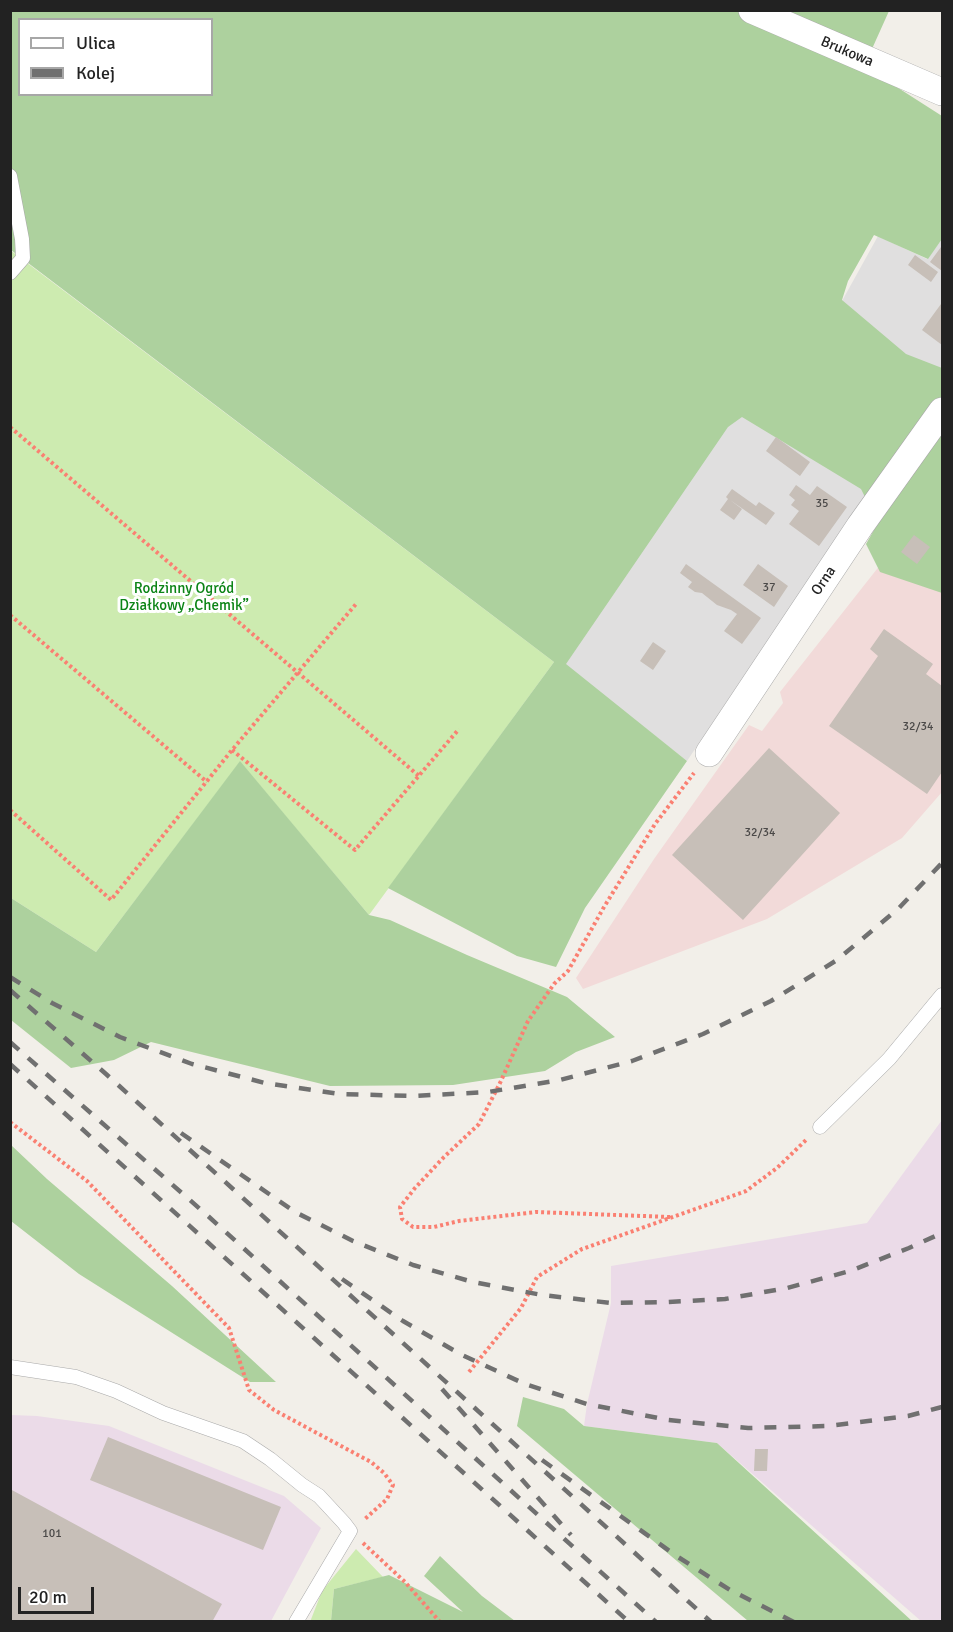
<!DOCTYPE html>
<meta charset="utf-8">
<style>
body{margin:0}
#map{position:relative;width:953px;height:1632px;overflow:hidden;background:#f2efe9;font-family:Signika,sans-serif}
canvas{display:block}
.frame{position:absolute;inset:0;border:12px solid #222;pointer-events:none}
.legend{position:absolute;left:18px;top:18px;width:195px;height:78px;box-sizing:border-box;background:#fff;border:2px solid #a7a7a7;margin:0;padding:8px 10px;list-style:none;font-size:18px;color:#222}
.legend li{display:flex;align-items:center;gap:12px;height:30px}
.legend b{width:30px;border:2px solid #a7a7a7}
.scale{position:absolute;left:18px;top:1587px;width:76px;height:27px;box-sizing:border-box;border:3px solid #222;border-top:0;padding-left:8px;font-size:18px;line-height:21px;white-space:nowrap;color:#222;-webkit-text-stroke:4px #fff;paint-order:stroke}
</style>
<div id="map">
<canvas width="953" height="1632"></canvas>
<div class="frame"></div>
<ul class="legend">
<li><b style="height:8px;background:#fff"></b>Ulica</li>
<li><b style="height:8px;background:#707070"></b>Kolej</li>
</ul>
<div class="scale">20 m</div>
</div>
<script>
const g = document.querySelector('canvas').getContext('2d');
g.lineJoin = 'round';
function fill(path, color) {
  g.fillStyle = color;
  g.fill(path, 'evenodd');
}
function poly(rows) {
  const path = new Path2D();
  for (const r of rows) {
    path.moveTo(r[0], r[1]);
    for (let i = 2; i < r.length; i += 2) path.lineTo(r[i], r[i + 1]);
  }
  return path;
}
function trace(path, color, width, dash) {
  g.strokeStyle = color;
  g.lineWidth = width;
  g.lineCap = dash ? 'butt' : 'round';
  g.setLineDash(dash || []);
  g.stroke(path);
}
function drawText(font, color, halo, rows, align = 'center') {
  g.font = font + ' Signika,sans-serif';
  g.lineWidth = 6;
  g.setLineDash([]);
  g.textBaseline = 'middle';
  g.strokeStyle = halo;
  g.fillStyle = color;
  for (const [text, x, y, turn = 0] of rows) {
    g.save();
    g.translate(x, y);
    g.rotate((+turn || 0) * Math.PI / 180);
    g.textAlign = isNaN(turn) ? turn : align;
    if (halo) g.strokeText(text, 0, 0);
    g.fillText(text, 0, 0);
    g.restore();
  }
}
const residential = poly([
 [878,236,927,259,942,239,942,381,837,310],
 [738,410,869,490,687,761,564,665]
]);
const commercial = poly([
 [914,522,942,540,942,792,902,838,767,919,583,989,576,978,654,859,749,725,762,731,783,703,780,692]
]);
const industrial = poly([
 [942,1120,942,1621,921,1621,717,1443,584,1426,587,1404,611,1303,611,1266,867,1223],
 [11,1415,37,1416,109,1426,284,1496,321,1528,271,1621,11,1622]
]);
const grass = poly([
 [10,250,554,662,369,915,240,762,96,952,11,898],
 [356,1549,383,1577,334,1589,331,1621,310,1622,322,1591]
]);
const forest = poly([
 [10,11,889,11,867,60,892,84,942,116,942,239,928,259,874,235,848,281,842,300,906,354,942,368,942,593,880,572,866,544,878,523,861,489,742,417,728,427,566,664,687,761,585,908,556,967,517,956,388,888,554,662,11,250],
 [20,20,212,20,212,94,20,94],
 [240,761,369,915,390,920,467,955,567,997,615,1037,576,1052,545,1071,453,1085,330,1086,151,1042,114,1060,71,1068,11,1020,11,898,96,952],
 [11,1145,47,1179,172,1286,276,1382,250,1382,79,1274,11,1221],
 [523,1397,564,1409,584,1426,717,1443,912,1621,748,1621,517,1426],
 [440,1556,482,1596,515,1621,331,1621,334,1589,389,1575,463,1612,424,1576]
]);
const building = poly([
 [941,247,942,248,942,271,930,262],
 [915,255,938,272,931,282,908,265],
 [941,304,942,305,942,345,922,330],
 [776,437,810,462,800,476,766,451],
 [796,485,810,495,817,486,847,507,819,546,789,524,799,511,791,505,795,500,789,495],
 [732,489,756,506,759,502,775,513,766,525,730,500,742,509,734,520,720,510,728,499,726,497],
 [914,535,930,547,917,564,901,552],
 [686,564,761,618,742,644,724,631,737,614,731,610,717,605,702,593,695,592,688,587,692,582,680,573],
 [758,564,788,586,774,607,743,585],
 [884,629,933,664,926,674,942,686,942,772,927,794,829,726,878,656,870,649],
 [653,642,666,651,653,670,640,661],
 [769,748,840,813,743,920,672,855],
 [108,1437,281,1507,263,1550,90,1480],
 [755,1449,768,1449,767,1471,754,1471],
 [10,1489,222,1604,212,1622,10,1622]
]);
const path = poly([
 [10,427,419,776],
 [10,615,207,782],
 [232,750,355,850,459,729],
 [10,810,111,900,232,750,356,604],
 [10,1122,87,1181,229,1328,249,1390,274,1410,371,1462,384,1473,393,1485,387,1499,365,1519],
 [670,1217,536,1212,459,1221,434,1227,413,1227,402,1219,400,1207,415,1188,444,1157,479,1124,500,1083,528,1021,554,984,568,971,604,907,655,824,694,773],
 [469,1372,521,1308,537,1277,582,1249,746,1191,777,1168,806,1140],
 [363,1543,405,1582,440,1622]
]);
const service = poly([
 [10,176,22,239,23,258,10,273],
 [820,1127,889,1059,942,995],
 [10,1367,76,1377,116,1391,163,1413,243,1441,270,1459,302,1485,319,1496,344,1523,350,1531,296,1622]
]);
const minor = poly([
 [752,10,942,92],
 [709,753,860,526,942,411]
]);
const rail = poly([
 [10,977,52,1003,120,1037,192,1064,265,1083,340,1094,414,1096,488,1092,560,1080,632,1061,703,1034,771,1001,837,960,898,909,942,863],
 [10,990,106,1074,711,1622],
 [10,1042,208,1216,656,1622],
 [10,1064,629,1622],
 [181,1133,295,1212,353,1241,413,1265,473,1282,542,1295,611,1303,668,1302,725,1299,787,1288,850,1271,909,1248,942,1233],
 [342,1279,403,1321,462,1355,525,1384,587,1404,668,1420,748,1428,828,1426,908,1416,942,1407],
 [442,1389,571,1535],
 [542,1460,678,1557,730,1590,794,1622]
]);
const numberNames = [
 ["35",822,504],
 ["37",769,588],
 ["32/34",918,727],
 ["32/34",760,833],
 ["101",52,1534]
];
const streetNames = [
 ["Brukowa",847,52,23],
 ["Orna",824,581,-56]
];
const parkNames = [
 ["Rodzinny Ogród",184,589],
 ["Działkowy „Chemik”",184,606]
];
fill(residential, '#e0dfdf');
fill(commercial, '#f2dad9');
fill(industrial, '#ebdbe8');
fill(grass, '#cdebb0');
fill(forest, '#add19e');
fill(building, '#c7bfb8');
trace(service, '#a9a9a9', 15);
trace(minor, '#a9a9a9', 28);
trace(path, '#fa8072', 4, [3, 3]);
trace(service, '#fff', 14);
trace(minor, '#fff', 27);
trace(rail, '#707070', 4.5, [12, 12]);
drawText('12px', '#4b4948', null, numberNames);
drawText('15px', '#222', '#fff', streetNames);
drawText('15px', '#0c8416', '#fff', parkNames);
</script>
